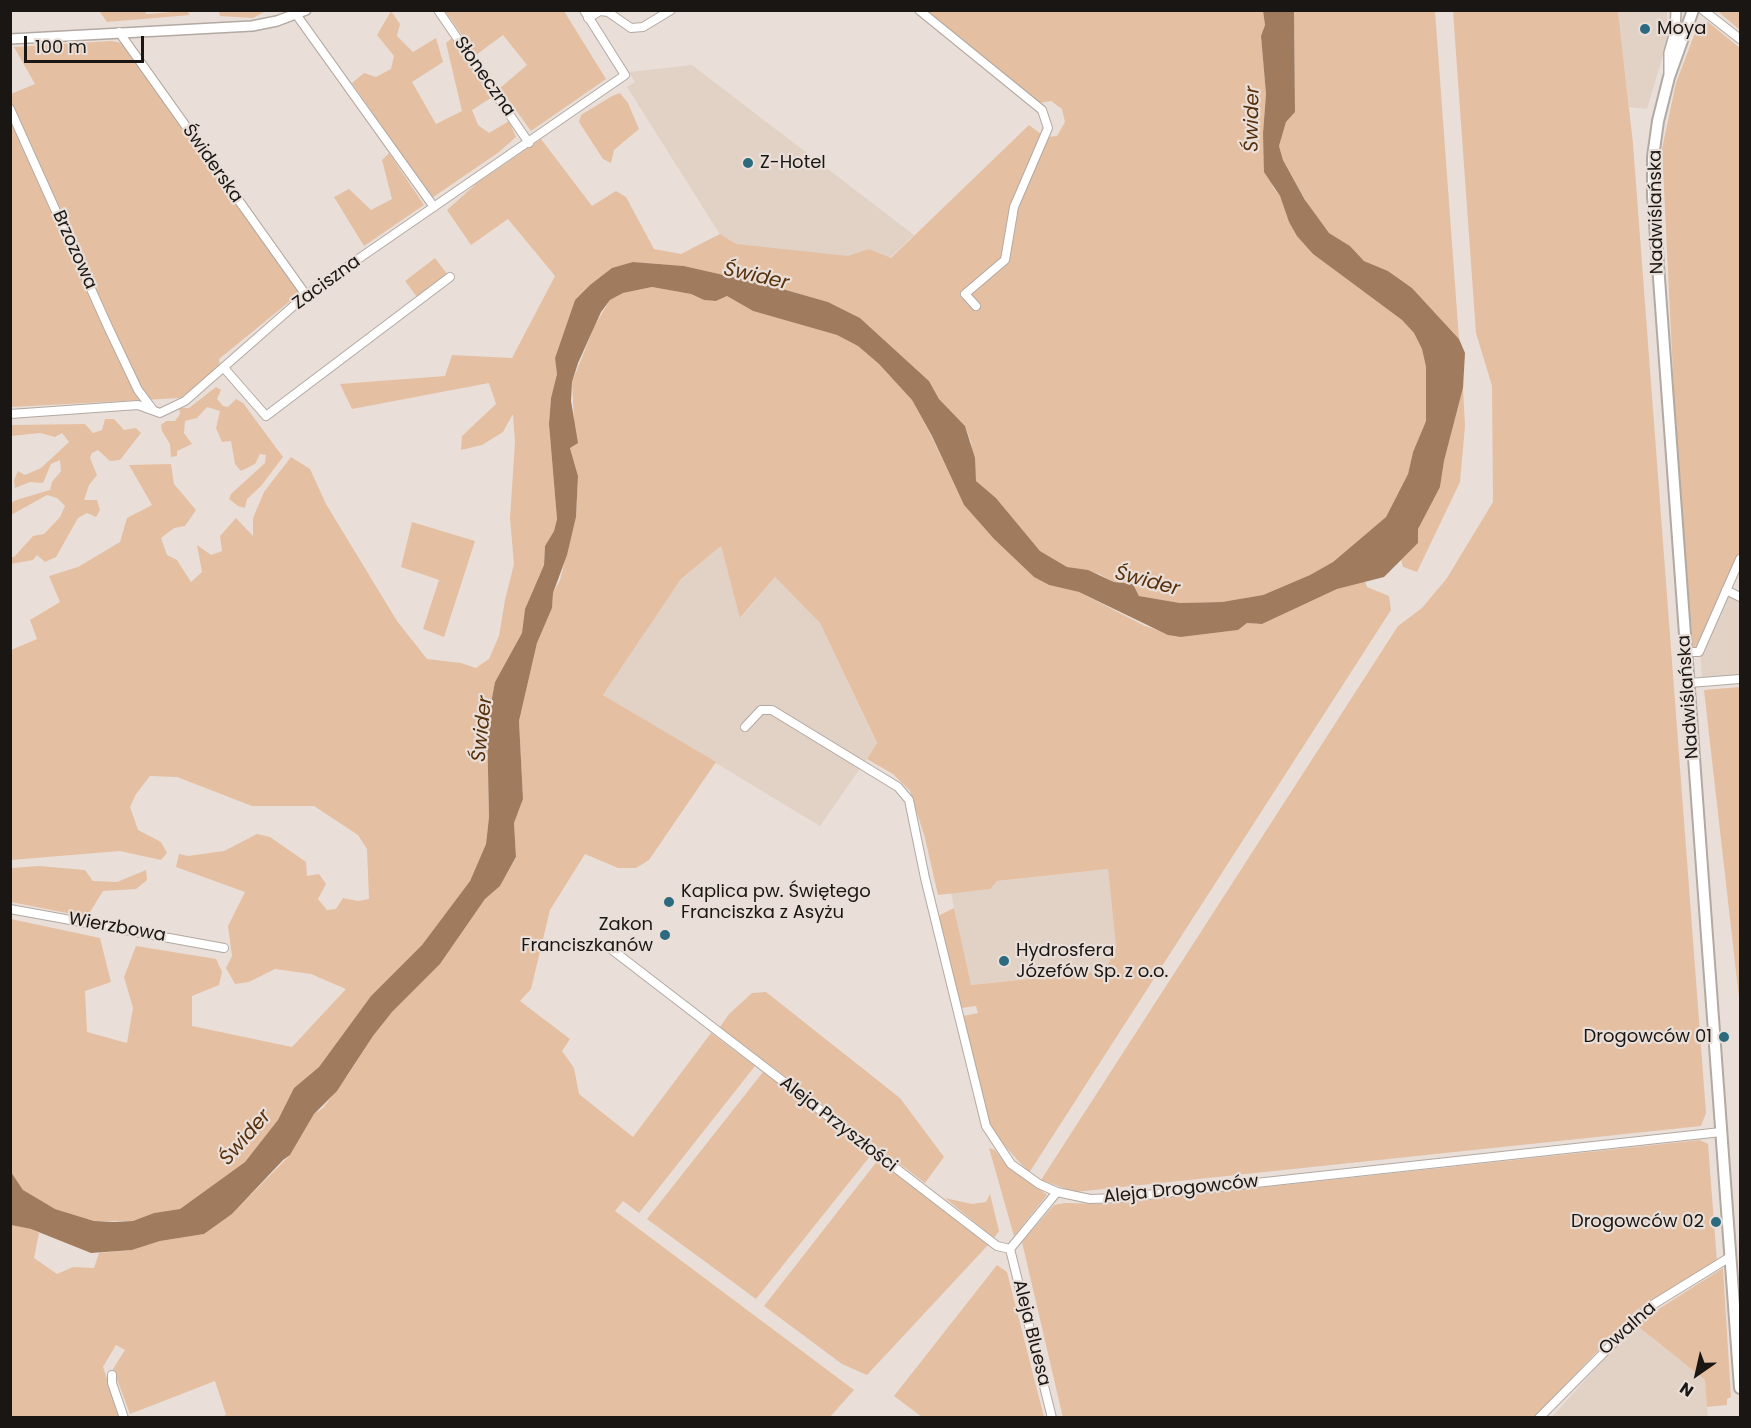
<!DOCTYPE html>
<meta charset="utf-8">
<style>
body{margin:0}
#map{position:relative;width:1751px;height:1428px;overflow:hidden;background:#e9dfd8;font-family:Poppins,sans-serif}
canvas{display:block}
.frame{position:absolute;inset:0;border:12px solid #191614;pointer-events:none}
.north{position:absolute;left:1667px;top:1344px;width:60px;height:60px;-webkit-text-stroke:4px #e9dfd8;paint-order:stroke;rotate:214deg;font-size:16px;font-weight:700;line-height:24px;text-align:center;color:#191614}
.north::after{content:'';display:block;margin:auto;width:21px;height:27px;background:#191614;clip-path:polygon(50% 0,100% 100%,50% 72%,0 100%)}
.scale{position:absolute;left:24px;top:36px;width:120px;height:27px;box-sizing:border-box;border:3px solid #191614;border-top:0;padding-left:8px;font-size:18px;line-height:21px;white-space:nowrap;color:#191614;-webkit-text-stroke:4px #e9dfd8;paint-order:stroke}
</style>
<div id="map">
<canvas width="1751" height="1428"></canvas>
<div class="frame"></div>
<div class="north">N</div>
<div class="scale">100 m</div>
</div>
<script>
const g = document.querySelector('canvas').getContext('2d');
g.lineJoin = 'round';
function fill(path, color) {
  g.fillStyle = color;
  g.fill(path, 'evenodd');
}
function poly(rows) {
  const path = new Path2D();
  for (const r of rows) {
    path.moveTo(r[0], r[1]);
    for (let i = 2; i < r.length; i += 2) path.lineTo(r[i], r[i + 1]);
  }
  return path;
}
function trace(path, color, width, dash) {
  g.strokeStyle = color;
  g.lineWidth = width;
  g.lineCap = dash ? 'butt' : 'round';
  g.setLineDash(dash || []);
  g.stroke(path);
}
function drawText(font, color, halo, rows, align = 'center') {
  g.font = font + ' Poppins,sans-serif';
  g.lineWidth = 4.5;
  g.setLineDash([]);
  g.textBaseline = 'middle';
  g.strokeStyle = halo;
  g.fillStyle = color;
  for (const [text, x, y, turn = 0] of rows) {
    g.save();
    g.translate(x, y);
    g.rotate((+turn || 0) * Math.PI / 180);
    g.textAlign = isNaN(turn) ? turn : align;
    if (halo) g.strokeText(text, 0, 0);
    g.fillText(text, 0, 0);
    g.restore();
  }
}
const built = poly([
 [1667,10,1667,42,1647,109,1629,107,1618,11],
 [692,65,914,235,857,289,733,255,627,87,635,82,629,72],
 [721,546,741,618,775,577,820,623,877,744,820,826,603,695,681,579],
 [1729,594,1740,599,1740,675,1702,678,1700,654],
 [1108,869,1116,947,1105,971,970,985,951,893,989,889,997,881],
 [1635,1324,1705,1380,1708,1417,1551,1418]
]);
const green = poly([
 [99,11,146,11,146,14,187,11,190,15,107,22],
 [219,11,219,10,266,11,253,18,220,16],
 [391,11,400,24,397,36,413,52,436,38,443,62,412,82,436,124,462,111,446,43,452,38,491,98,472,110,478,125,489,133,509,121,516,137,499,152,432,198,352,83,364,73,376,77,391,69,394,56,377,35],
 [445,11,564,11,606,79,531,131,500,88,527,65,503,35,476,55],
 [927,11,1263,11,1265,25,1261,36,1266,94,1263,133,1273,187,1280,196,1289,222,1313,254,1402,320,1414,333,1422,349,1426,367,1426,421,1413,452,1408,474,1386,517,1333,562,1310,575,1263,595,1222,602,1180,603,1139,596,1133,584,1114,582,1099,574,1067,567,1040,551,996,498,976,481,971,442,965,426,939,399,929,381,860,318,828,302,772,286,684,266,633,262,575,300,555,358,557,374,551,398,549,424,557,519,554,531,545,546,544,565,525,609,522,633,495,682,487,724,489,817,486,844,470,881,422,945,371,996,319,1067,294,1088,279,1120,245,1162,180,1209,154,1213,133,1221,94,1221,55,1209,34,1198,23,1190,11,1172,11,919,100,938,111,982,85,991,87,1032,127,1043,133,1008,124,977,136,946,216,959,222,972,219,985,192,996,192,1026,292,1047,346,989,311,974,275,969,249,982,235,984,226,968,232,956,228,926,245,892,176,867,179,854,188,856,224,851,257,834,270,837,306,862,307,876,319,874,326,884,318,899,327,910,336,909,343,898,358,901,369,899,367,849,358,835,314,806,252,806,177,777,150,776,136,794,130,807,138,830,161,842,167,853,161,860,120,851,11,860,11,650,37,639,30,620,60,602,49,576,78,567,120,542,127,518,152,505,129,465,171,464,174,484,196,510,185,526,174,528,161,538,167,555,177,560,191,582,202,572,197,545,211,555,222,551,220,536,236,518,253,536,253,518,264,492,291,457,310,469,326,504,397,621,427,659,461,663,476,668,489,659,499,636,505,600,514,564,510,518,515,442,513,414,503,432,482,445,461,450,462,436,496,404,489,383,352,409,340,384,445,376,452,355,512,358,555,276,508,219,471,245,447,210,477,183,541,139,592,206,616,191,626,197,654,249,681,254,720,234,736,244,848,256,869,249,891,258,1029,125,1045,137,1057,136,1065,122,1062,109,1051,101,1039,103],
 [1294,11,1435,11,1459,339,1412,288,1388,271,1364,261,1350,246,1329,233,1315,217,1283,160,1279,146,1286,122,1295,112],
 [1453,11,1618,11,1633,144,1706,1113,1701,1126,1075,1192,1041,1180,1398,626,1422,608,1447,578,1493,502,1492,386,1476,333],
 [1718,11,1740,11,1740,30,1721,14],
 [1708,22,1740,48,1740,552,1698,647,1693,647,1676,434,1662,149,1676,83,1696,30],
 [111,41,123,43,300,293,219,359,221,372,180,398,11,407,11,94,35,84,14,47],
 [620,93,628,103,639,129,614,150,611,163,603,159,579,122,581,115,612,96],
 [389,153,424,205,364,246,334,197,349,189,371,210,392,199,382,160],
 [435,258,447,274,417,297,405,281],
 [652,287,691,294,704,300,716,301,727,296,753,311,837,335,858,346,879,364,912,400,932,437,964,505,994,539,1034,577,1049,585,1079,592,1145,626,1181,637,1238,630,1247,623,1262,624,1337,589,1365,581,1367,587,1389,596,1391,610,1029,1173,998,1138,989,1123,963,1016,978,1013,976,1006,961,1008,939,921,940,915,954,908,971,985,1105,971,1116,947,1108,869,997,881,990,889,938,895,925,838,910,791,893,774,867,759,877,743,820,623,775,577,740,618,721,546,681,579,603,695,716,762,649,860,636,868,618,868,585,854,550,910,531,989,520,1001,570,1039,562,1051,574,1068,579,1094,633,1137,711,1033,755,1066,639,1213,623,1201,615,1211,854,1390,830,1417,221,1417,226,1415,215,1381,130,1414,113,1369,125,1350,116,1345,103,1367,120,1417,11,1418,11,1225,31,1229,39,1233,34,1258,57,1274,73,1267,94,1268,99,1253,132,1250,160,1241,204,1234,232,1214,290,1155,314,1114,323,1108,348,1075,373,1036,392,1012,440,964,485,899,500,886,516,858,514,823,523,799,519,721,537,643,552,608,553,593,560,580,576,517,578,476,570,447,574,421,572,382,595,325,610,300,623,293],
 [216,387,221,390,217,399,223,406,228,407,236,399,243,403,283,457,261,486,247,499,245,508,238,506,229,499,231,494,265,463,266,455,260,454,255,464,241,471,235,464,231,441,222,442,216,428,220,411,207,407,197,418,185,421,184,433,192,444,177,451,177,456,171,457,170,444,162,431,161,425,166,421,175,421,180,414,179,408,189,408],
 [1463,388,1465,426,1460,482,1417,572,1403,567,1401,560,1418,543,1417,529,1440,487,1444,461],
 [105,419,114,419,124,430,136,428,141,433,120,460,110,461,98,450,92,453,90,458,97,475,89,485,84,500,97,500,100,510,96,517,87,513,78,518,56,557,45,562,37,555,33,560,11,564,11,557,14,557,33,536,44,534,60,517,65,506,57,498,47,495,11,515,11,503,16,500,50,490,52,482,61,471,60,460,51,464,43,483,30,482,15,488,14,480,18,471,25,475,41,468,69,442,62,433,55,437,40,433,11,436,11,425,85,424,93,433,102,430],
 [412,522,475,541,444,637,423,629,439,580,401,567],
 [1740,687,1740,997,1739,998,1704,690],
 [39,866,85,870,93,881,117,882,146,870,147,880,136,889,103,891,87,917,11,902,11,868],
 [766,992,900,1098,944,1157,925,1183,720,1027,729,1014,752,993],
 [763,1072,871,1155,756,1299,647,1219],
 [1700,1140,1708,1144,1717,1262,1638,1309,1534,1417,1063,1418,1022,1242,1054,1205,1065,1203,1108,1204],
 [989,1148,995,1150,1004,1162,1047,1195,1014,1236],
 [878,1160,988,1245,867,1375,842,1364,764,1306],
 [990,1194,999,1231,994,1238,945,1198,972,1204,986,1202],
 [997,1265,1007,1272,1044,1417,922,1417,894,1396],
 [1723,1268,1731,1397,1727,1399,1727,1405,1707,1407,1705,1380,1635,1324]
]);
const water = poly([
 [1263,11,1294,11,1295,112,1286,122,1279,146,1283,160,1305,200,1329,233,1350,246,1364,261,1388,271,1412,288,1459,339,1465,353,1463,388,1444,461,1440,487,1418,529,1418,543,1384,577,1337,589,1262,624,1247,623,1238,630,1181,637,1168,635,1079,592,1049,585,1034,577,994,539,964,505,932,436,912,400,879,364,858,346,837,335,753,311,727,296,716,301,704,300,691,294,652,287,623,293,610,300,601,312,578,363,572,382,571,401,578,443,570,448,578,476,576,517,567,555,553,593,552,608,537,643,519,721,523,799,514,823,516,857,500,886,485,899,440,964,392,1012,373,1036,337,1091,314,1114,290,1155,283,1160,232,1214,204,1234,160,1241,132,1250,91,1253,31,1229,11,1225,11,1172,23,1190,55,1209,94,1221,114,1222,133,1221,154,1213,180,1209,245,1162,278,1120,294,1088,319,1067,371,996,422,945,470,881,486,844,489,817,487,724,495,682,522,633,525,609,544,565,545,546,554,531,557,519,549,424,551,398,557,374,555,358,575,300,590,285,612,268,633,262,684,266,772,286,828,302,860,318,929,381,939,399,965,426,975,458,976,481,996,498,1040,551,1067,567,1088,570,1114,582,1133,584,1139,596,1180,603,1222,602,1263,595,1310,575,1333,562,1386,517,1408,474,1413,452,1426,421,1426,367,1422,349,1414,333,1402,320,1313,254,1297,236,1289,222,1280,196,1264,172,1263,133,1266,94,1261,36,1265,25]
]);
const minor = poly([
 [293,10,434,207],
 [438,10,529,143],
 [919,10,1042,110,1048,128,1014,207,1005,260,965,294,976,306],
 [1703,10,1740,39],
 [588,18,600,11,608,12,631,28,643,27,671,10],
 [119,32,306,295],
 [10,109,109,329,138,390,153,410],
 [224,368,266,416,450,277],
 [10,414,138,405,160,413,185,401,306,295,625,75,584,10],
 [1726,590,1740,597],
 [1686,652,1699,652,1740,559],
 [1689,683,1740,679],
 [745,727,761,710,772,710,898,787,909,800,925,878,986,1126,1011,1164,1039,1184,1057,1192,1090,1199,1119,1198,1721,1132],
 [10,909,224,948],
 [611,949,997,1246,1010,1249,1057,1192],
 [1010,1249,1052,1418],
 [112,1375,112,1383,124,1418],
 [1539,1418,1649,1307,1730,1257]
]);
const tertiary = poly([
 [10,39,252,26,277,21,306,10],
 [1669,73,1669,53,1675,32,1676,10]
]);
const secondary = poly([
 [1693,10,1669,77,1658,121,1653,157,1653,196,1740,1388]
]);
const markers = [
 [1645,29,6,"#2c6a80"],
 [748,163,6,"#2c6a80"],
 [669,902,6,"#2c6a80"],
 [665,935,6,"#2c6a80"],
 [1004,961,6,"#2c6a80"],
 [1724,1037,6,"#2c6a80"],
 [1716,1222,6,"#2c6a80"]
];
const poiNames = [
 ["Moya",1657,29],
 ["Z-Hotel",760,163],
 ["Kaplica pw. Świętego",681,892],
 ["Franciszka z Asyżu",681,913],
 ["Zakon",653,925,"right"],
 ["Franciszkanów",653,946,"right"],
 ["Hydrosfera",1016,951],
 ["Józefów Sp. z o.o.",1016,972],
 ["Drogowców 01",1712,1037,"right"],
 ["Drogowców 02",1704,1222,"right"]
];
const streetNames = [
 ["Słoneczna",484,77,55],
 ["Świderska",212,164,55],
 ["Nadwiślańska",1657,212,-91],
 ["Brzozowa",74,250,66],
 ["Zaciszna",327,283,-36],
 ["Nadwiślańska",1689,697,-94],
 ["Wierzbowa",117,928,10],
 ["Aleja Przyszłości",838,1125,38],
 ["Aleja Drogowców",1181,1190,-6],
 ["Owalna",1628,1329,-42],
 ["Aleja Bluesa",1031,1333,76]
];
const waterNames = [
 ["Świder",1253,119,-89],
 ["Świder",756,277,13],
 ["Świder",1147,582,15],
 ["Świder",483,729,-84],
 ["Świder",246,1138,-49]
];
fill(built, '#e2d2c6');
fill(green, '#e5bfa2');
fill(water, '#a17b5d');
trace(minor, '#b2a9a2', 10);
trace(tertiary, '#b2a9a2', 12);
trace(secondary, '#b2a9a2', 14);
trace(minor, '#fff', 8);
trace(tertiary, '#fff', 9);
trace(secondary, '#fff', 10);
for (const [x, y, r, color] of markers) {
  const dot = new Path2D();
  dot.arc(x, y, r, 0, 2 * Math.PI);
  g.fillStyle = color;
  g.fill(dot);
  trace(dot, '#e9dfd8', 2);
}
drawText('18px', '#191614', '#e9dfd8', poiNames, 'left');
drawText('18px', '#191614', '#e9dfd8', streetNames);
drawText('italic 20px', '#57300b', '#e9dfd8', waterNames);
</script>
